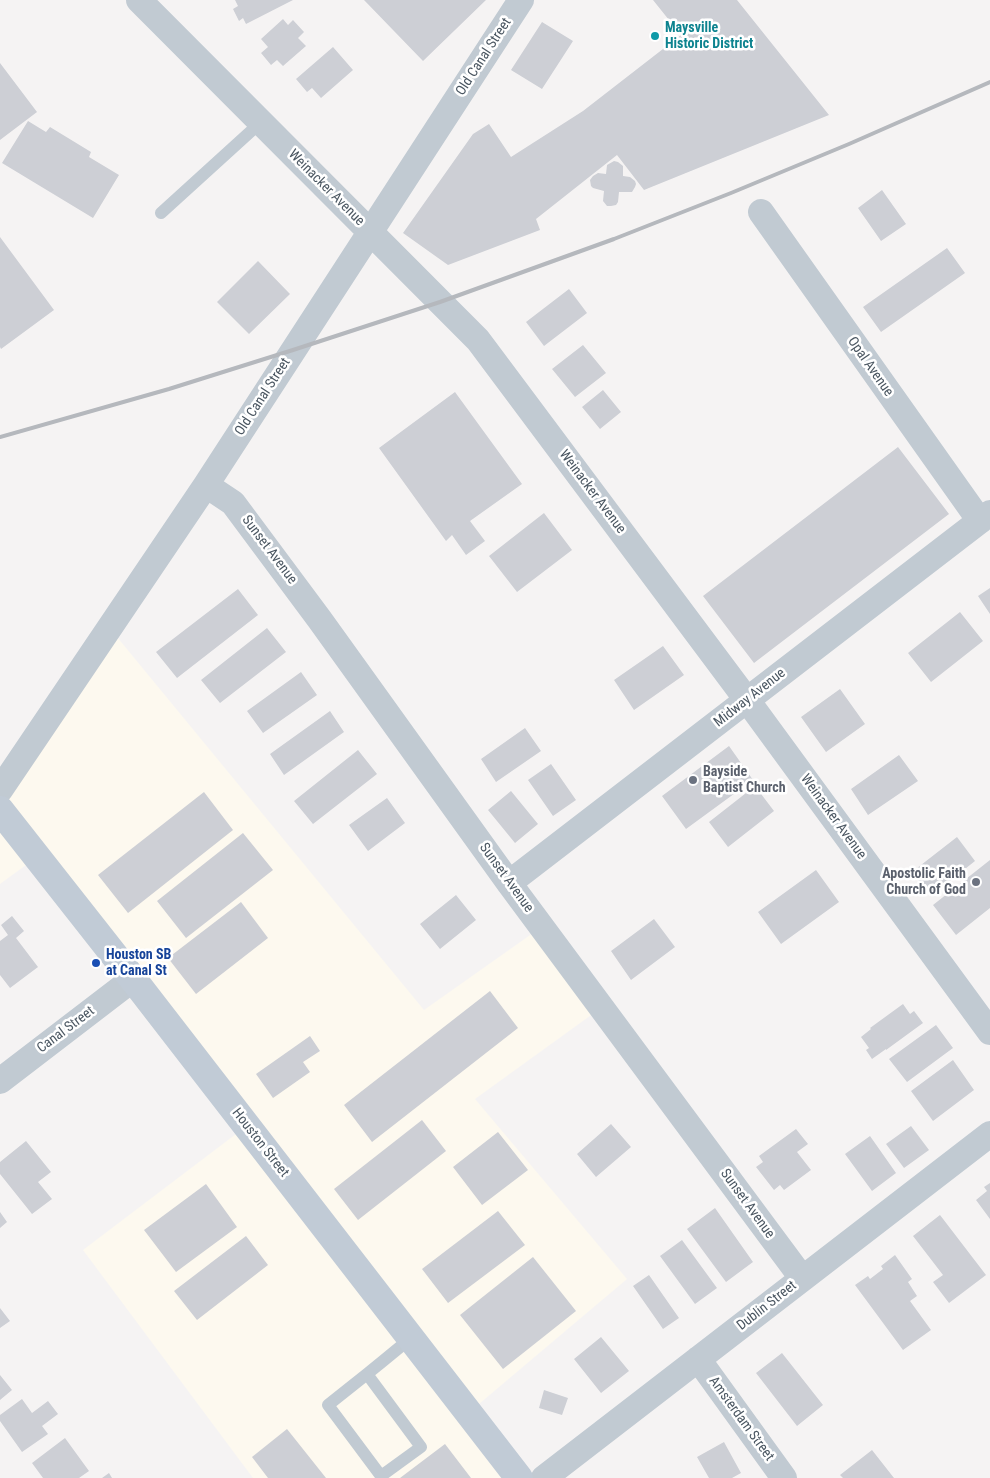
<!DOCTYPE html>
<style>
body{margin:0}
canvas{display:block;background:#f5f3f3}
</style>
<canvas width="990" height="1478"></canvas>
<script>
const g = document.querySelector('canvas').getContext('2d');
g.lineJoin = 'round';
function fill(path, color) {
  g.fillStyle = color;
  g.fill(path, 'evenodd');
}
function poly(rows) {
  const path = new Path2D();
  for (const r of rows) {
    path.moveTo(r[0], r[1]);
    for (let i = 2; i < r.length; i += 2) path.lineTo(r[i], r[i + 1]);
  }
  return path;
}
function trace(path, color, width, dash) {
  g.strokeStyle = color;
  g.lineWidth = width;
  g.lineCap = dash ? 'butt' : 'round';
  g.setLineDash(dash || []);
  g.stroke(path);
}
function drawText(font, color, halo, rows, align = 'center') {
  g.font = font + ' "Roboto Condensed",sans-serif';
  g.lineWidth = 5;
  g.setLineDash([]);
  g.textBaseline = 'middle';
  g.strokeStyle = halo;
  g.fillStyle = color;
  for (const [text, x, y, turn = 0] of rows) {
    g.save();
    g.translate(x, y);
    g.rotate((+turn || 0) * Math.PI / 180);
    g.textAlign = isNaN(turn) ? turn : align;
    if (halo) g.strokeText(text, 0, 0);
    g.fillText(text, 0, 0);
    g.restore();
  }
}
const commercial = poly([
 [117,637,424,1010,533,933,594,1013,475,1099,627,1279,460,1420,505,1478,253,1478,83,1250,236,1134,26,865,0,884,0,811]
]);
const building = poly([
 [235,0,293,0,246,24,243,18,239,21,233,9,238,6],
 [364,0,486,0,423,61],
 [653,0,737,0,829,115,644,190,617,155,536,219,540,230,448,265,403,233,473,134,489,124,511,157,583,111,681,35],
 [283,19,288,25,293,20,304,32,298,38,306,46,283,66,277,60,271,65,261,53,268,47,261,39],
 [542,22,573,41,542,89,511,70],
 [333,47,353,70,321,98,312,88,307,92,296,79],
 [0,63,37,112,0,140],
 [28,121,46,132,50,127,91,152,89,157,119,175,93,218,2,163],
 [614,161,618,162,623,166,623,176,630,177,635,181,636,184,635,187,632,192,619,192,618,202,616,205,611,206,607,206,603,201,604,191,593,188,591,186,590,180,593,176,598,173,606,174,607,165],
 [882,190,906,224,881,241,858,208],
 [0,237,54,310,1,349,0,347],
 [947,248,965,273,881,332,863,307],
 [258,261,290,294,249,334,217,302],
 [569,289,587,313,544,346,526,322],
 [583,345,606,373,575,397,552,369],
 [603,390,621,412,600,429,582,407],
 [455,392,522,484,470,521,485,541,466,555,452,535,446,541,379,448],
 [898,447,949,514,754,663,703,596],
 [544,513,572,550,517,592,489,556],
 [990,588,990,614,978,596],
 [238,589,258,615,177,678,156,652],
 [960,612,983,641,931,682,908,653],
 [267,628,286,652,220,703,201,680],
 [663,646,684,675,634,710,614,680],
 [301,672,317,695,263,733,247,711],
 [840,689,865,724,826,752,801,717],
 [330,711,344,732,284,775,270,754],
 [525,728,541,751,496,782,481,759],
 [729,746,753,780,686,829,662,796],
 [358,750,377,774,313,824,294,801],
 [899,755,918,781,868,815,851,789],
 [551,764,576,800,553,816,528,780],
 [755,786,774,811,728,847,709,822],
 [511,791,538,824,515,843,488,810],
 [204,792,233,830,128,913,98,875],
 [387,798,405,823,368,851,349,825],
 [243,833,273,870,186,938,157,901],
 [957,837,975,861,931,896,912,872],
 [990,860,990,908,956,935,933,905],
 [816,870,839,902,781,944,758,912],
 [456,895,476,920,440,949,420,924],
 [241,902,268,938,196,994,168,958],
 [12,916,24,931,16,938,38,967,10,988,0,975,0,941,8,935,1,925],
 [654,919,675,947,631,980,611,951],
 [490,991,518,1028,372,1142,344,1105],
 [903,1004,910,1014,914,1011,923,1023,886,1050,886,1049,872,1059,866,1050,869,1048,861,1037,871,1029,870,1028],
 [936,1025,953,1048,907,1082,889,1059],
 [310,1036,320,1051,303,1062,310,1072,273,1098,256,1074],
 [953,1060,974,1090,933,1121,911,1091],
 [422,1120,446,1151,358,1220,334,1189],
 [611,1124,631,1147,596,1177,577,1154],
 [911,1126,929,1150,904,1168,886,1144],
 [796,1129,808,1144,797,1152,811,1170,784,1190,780,1185,774,1190,756,1167,763,1162,759,1156],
 [498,1132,528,1170,482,1205,453,1167],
 [870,1136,896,1173,872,1191,845,1154],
 [26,1141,51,1172,38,1182,52,1199,32,1214,0,1174,0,1162],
 [990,1183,990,1219,976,1200,987,1191,984,1187],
 [206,1184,237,1227,176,1272,144,1230],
 [715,1208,753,1262,726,1282,687,1229],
 [498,1211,525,1245,448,1303,422,1269],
 [0,1212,7,1222,0,1228],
 [940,1215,986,1275,949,1303,933,1282,943,1275,913,1236],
 [246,1236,268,1265,197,1320,174,1291],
 [682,1240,717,1288,695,1304,660,1256],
 [895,1255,912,1279,908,1282,917,1296,910,1301,931,1330,903,1350,855,1285,868,1276,870,1279,883,1269,881,1266],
 [533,1257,576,1311,503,1369,460,1315],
 [649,1275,679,1318,663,1329,633,1286],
 [0,1308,10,1321,0,1328],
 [601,1337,629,1371,601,1393,574,1359],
 [782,1353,823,1405,797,1426,756,1373],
 [0,1375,12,1390,0,1400],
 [544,1390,568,1398,562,1415,539,1408],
 [22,1399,32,1413,48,1401,58,1414,42,1426,48,1434,22,1452,0,1421,0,1415],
 [287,1429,326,1478,268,1478,252,1457],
 [65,1438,89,1471,79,1478,43,1478,32,1463],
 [724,1442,741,1473,732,1478,709,1478,697,1457],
 [445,1444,471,1478,400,1478],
 [872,1450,894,1478,843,1478,840,1475],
 [109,1473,112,1478,102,1478]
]);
const lane = poly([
 [161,213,260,123],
 [367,1374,421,1447,381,1476,328,1405,367,1374,383,1361,411,1338]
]);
const street = poly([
 [139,0,478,340,747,700,990,1032],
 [761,212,980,521],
 [206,485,233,503,320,620,509,883,802,1278],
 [0,790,206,485,521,0],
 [509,883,990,513],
 [0,1081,133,979],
 [698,1359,784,1478],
 [544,1478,990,1134]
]);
const secondary = poly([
 [0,810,133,979,519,1478]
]);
const rail = poly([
 [0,437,169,389,293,350,440,302,614,239,731,193,849,144,990,82]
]);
const markers = [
 [655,36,5,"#0f9aa8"],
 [693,780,5,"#6b7280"],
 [976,882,5,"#6b7280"],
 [96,963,5,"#1a4fb4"]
];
const cultureNames = [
 ["Maysville",665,28],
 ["Historic District",665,44]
];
const streetNames = [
 ["Old Canal Street",484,57,-57],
 ["Weinacker Avenue",326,188,45],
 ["Opal Avenue",870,367,55],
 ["Old Canal Street",263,397,-57],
 ["Weinacker Avenue",592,492,53],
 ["Sunset Avenue",269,550,53],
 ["Midway Avenue",750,698,-38],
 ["Weinacker Avenue",833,817,54],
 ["Sunset Avenue",506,878,54],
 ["Canal Street",66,1030,-37],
 ["Houston Street",260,1143,52],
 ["Sunset Avenue",747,1204,54],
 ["Dublin Street",767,1306,-38],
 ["Amsterdam Street",741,1419,54]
];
const worshipNames = [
 ["Bayside",703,772],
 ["Baptist Church",703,788],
 ["Apostolic Faith",966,874,"right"],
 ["Church of God",966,890,"right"]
];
const transitNames = [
 ["Houston SB",106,955],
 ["at Canal St",106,971]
];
fill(commercial, '#fdf9ef');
fill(building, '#cdcfd5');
trace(lane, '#c1cad2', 12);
trace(street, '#c1cad2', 26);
trace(secondary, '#c1cbd6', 28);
trace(rail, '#b5b8bd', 4);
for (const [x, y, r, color] of markers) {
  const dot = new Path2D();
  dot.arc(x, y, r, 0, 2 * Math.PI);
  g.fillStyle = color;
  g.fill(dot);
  trace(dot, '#fff', 2);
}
drawText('bold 14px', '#0d838f', '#fff', cultureNames, 'left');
drawText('14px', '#4a5661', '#fff', streetNames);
drawText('bold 14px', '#5b616d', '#fff', worshipNames, 'left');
drawText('bold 14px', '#164399', '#fff', transitNames, 'left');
</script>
